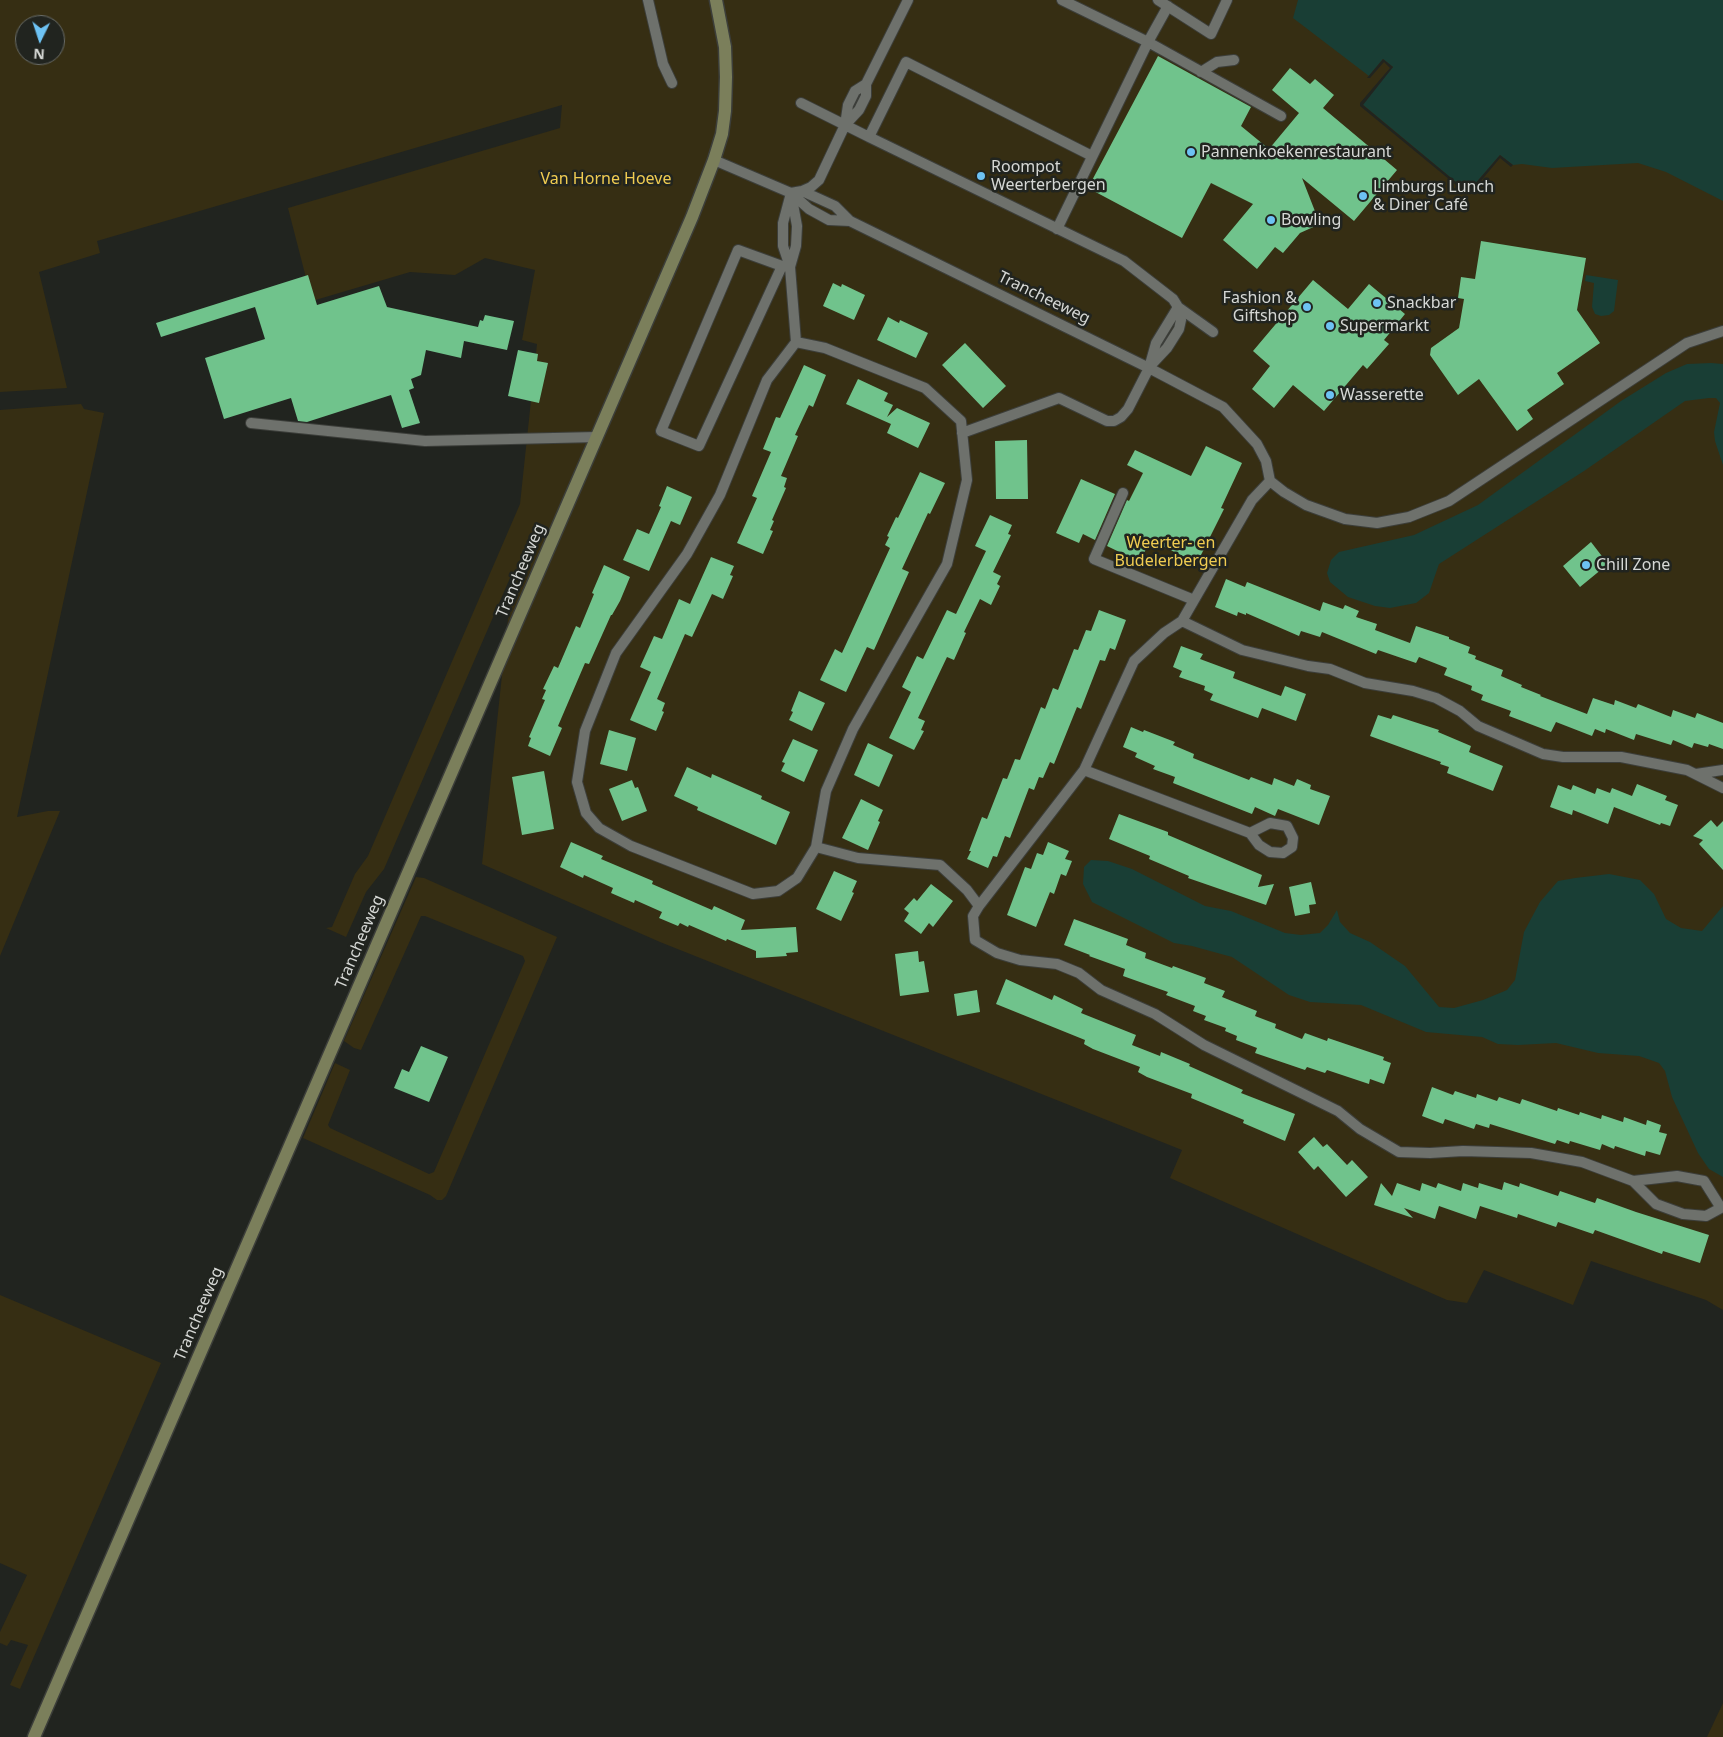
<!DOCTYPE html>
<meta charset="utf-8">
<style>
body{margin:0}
#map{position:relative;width:1723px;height:1737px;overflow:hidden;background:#21241f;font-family:"Noto Sans",sans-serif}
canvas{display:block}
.north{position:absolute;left:15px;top:15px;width:50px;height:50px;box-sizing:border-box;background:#21241f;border:1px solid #696c68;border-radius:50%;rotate:184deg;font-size:14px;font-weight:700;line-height:20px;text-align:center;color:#d6d8d5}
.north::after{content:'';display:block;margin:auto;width:18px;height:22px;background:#6dc2f3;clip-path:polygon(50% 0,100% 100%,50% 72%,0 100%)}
</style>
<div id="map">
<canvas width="1723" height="1737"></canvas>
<div class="north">N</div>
</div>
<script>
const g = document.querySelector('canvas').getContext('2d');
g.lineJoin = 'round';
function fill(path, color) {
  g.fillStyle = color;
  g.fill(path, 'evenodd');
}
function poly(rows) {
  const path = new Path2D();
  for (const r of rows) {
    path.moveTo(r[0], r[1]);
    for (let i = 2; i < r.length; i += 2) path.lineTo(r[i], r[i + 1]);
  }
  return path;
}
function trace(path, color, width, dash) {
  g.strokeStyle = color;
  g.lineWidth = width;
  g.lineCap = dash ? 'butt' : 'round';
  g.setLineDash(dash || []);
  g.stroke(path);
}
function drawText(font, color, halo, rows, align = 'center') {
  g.font = font + ' "Noto Sans",sans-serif';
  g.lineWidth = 5;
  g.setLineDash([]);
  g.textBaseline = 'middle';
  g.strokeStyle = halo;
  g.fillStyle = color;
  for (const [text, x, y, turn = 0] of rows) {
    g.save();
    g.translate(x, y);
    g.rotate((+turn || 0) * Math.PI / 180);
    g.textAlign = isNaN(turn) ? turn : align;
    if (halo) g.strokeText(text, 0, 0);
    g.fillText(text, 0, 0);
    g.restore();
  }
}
const green = poly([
 [0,0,1723,0,1723,1310,1706,1300,1591,1261,1573,1305,1484,1270,1467,1303,1447,1300,1170,1178,1182,1150,660,942,482,864,513,571,384,869,366,892,346,937,326,928,332,927,355,874,368,856,520,504,537,344,522,340,535,270,485,258,455,275,410,272,312,301,288,208,560,128,562,105,97,241,100,253,39,272,67,388,0,392],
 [25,25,55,25,55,55,25,55],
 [81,404,84,409,104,413,17,817,48,811,60,811,0,956,0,410],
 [416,877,424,878,557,937,446,1196,442,1200,437,1200,430,1195,303,1138,335,1063,350,1070,328,1125,330,1128,429,1174,434,1172,525,961,523,956,425,916,421,916,361,1050,354,1048,344,1041],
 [0,1295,161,1363,20,1689,10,1685,28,1645,11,1640,7,1646,0,1643,0,1632,27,1575,0,1563],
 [1723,1703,1723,1737,1707,1737]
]);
const water = poly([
 [1298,0,1723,0,1723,201,1666,172,1638,163,1552,168,1522,164,1513,165,1500,155,1468,192,1362,104,1393,67,1383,59,1369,76,1293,18],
 [1586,275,1618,280,1614,311,1609,315,1601,316,1595,314,1592,307,1594,283,1585,281],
 [1711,363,1723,364,1723,465,1715,441,1714,432,1720,403,1716,398,1709,398,1685,401,1584,471,1439,564,1429,593,1416,603,1390,608,1375,606,1348,597,1330,582,1327,573,1331,560,1339,552,1414,535,1478,505,1621,401,1666,373,1687,364],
 [1091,860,1108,861,1132,869,1205,906,1231,911,1285,933,1301,935,1320,933,1328,925,1337,910,1340,922,1350,933,1370,942,1405,966,1439,1007,1454,1008,1483,1000,1507,990,1515,980,1524,932,1540,902,1558,881,1575,878,1609,874,1640,880,1654,894,1666,919,1681,928,1702,931,1723,906,1723,1177,1709,1169,1698,1153,1672,1097,1665,1071,1659,1063,1639,1056,1598,1053,1556,1043,1518,1045,1498,1044,1482,1037,1426,1032,1361,1005,1310,1002,1289,995,1232,957,1192,946,1174,943,1092,902,1083,884,1084,867]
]);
const pier = poly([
 [1383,59,1393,67,1363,105,1468,192,1500,155,1513,165,1511,167,1500,158,1470,194,1467,194,1360,106,1360,103,1390,68,1384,62,1370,78,1367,78]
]);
const building = poly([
 [1158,56,1251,107,1241,126,1269,149,1299,113,1272,90,1290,68,1310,84,1315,79,1334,95,1323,108,1397,170,1354,221,1302,178,1320,224,1300,233,1283,253,1275,247,1257,269,1223,240,1253,204,1211,183,1182,238,1088,188],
 [1481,241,1586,258,1577,310,1600,343,1557,373,1564,384,1527,410,1533,419,1517,431,1479,379,1458,395,1430,355,1431,348,1459,328,1464,299,1458,298,1461,277,1475,279],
 [308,275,317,305,379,286,387,307,478,327,480,320,483,321,485,315,514,321,507,350,464,341,461,358,426,350,421,375,411,379,414,388,409,390,420,423,402,428,391,395,307,422,298,421,291,398,224,419,205,358,265,339,255,307,161,337,156,323],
 [1313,280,1348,309,1369,284,1405,314,1384,340,1389,344,1367,369,1363,365,1324,411,1293,385,1274,408,1252,389,1270,366,1253,351],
 [833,283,841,287,842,284,865,295,854,320,823,306],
 [888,317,899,323,900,320,928,333,916,358,877,340],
 [965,343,1006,386,983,408,942,365],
 [518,350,538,354,537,361,548,363,539,403,508,396],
 [804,365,826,375,813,407,809,405,795,435,798,436,781,476,787,478,784,487,786,488,772,520,774,521,770,530,773,531,763,554,737,543,757,498,752,496,771,452,763,449,776,417,780,418],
 [858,379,888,393,884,401,893,405,887,417,897,408,930,423,918,448,887,433,891,424,846,404],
 [1027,440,1028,499,996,499,995,441],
 [1206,446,1242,463,1221,508,1224,509,1197,563,1150,540,1140,562,1107,546,1127,500,1129,501,1143,473,1127,465,1135,450,1191,476],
 [920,472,945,483,930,514,928,513,902,569,909,572,874,650,867,647,846,692,820,680,835,649,842,653,890,548,885,545,889,537,887,536,896,517,898,518],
 [1081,479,1115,494,1095,540,1083,534,1079,543,1056,533],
 [667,486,692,497,680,525,671,521,649,571,623,560,637,529,649,534,661,507,659,506],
 [990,515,1012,525,1008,534,1011,535,993,572,1001,576,997,584,1000,586,991,605,980,599,964,632,966,633,954,660,947,657,918,718,925,721,921,730,924,731,914,750,889,738,911,692,902,687,917,656,923,659,947,610,956,614,986,551,975,546],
 [1591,542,1608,564,1580,587,1563,566],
 [711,557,734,566,730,575,733,576,723,599,712,594,692,637,685,634,657,699,665,703,662,711,664,712,656,731,630,720,651,672,640,667,654,636,662,639,679,599,690,604],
 [604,565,630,577,620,601,612,615,611,615,589,664,585,663,558,726,562,728,550,756,528,746,531,738,529,737,545,700,542,699,546,690,543,689,554,666,558,668,576,626,580,628,594,594,592,593],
 [1226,579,1245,587,1247,582,1320,611,1323,602,1343,609,1345,605,1359,611,1356,617,1377,624,1375,630,1410,643,1416,626,1449,637,1449,639,1470,647,1468,653,1476,656,1475,659,1503,670,1501,676,1522,685,1521,687,1541,695,1540,696,1587,714,1593,698,1614,705,1615,700,1636,708,1638,704,1671,717,1673,710,1695,718,1697,713,1723,723,1723,749,1709,744,1708,747,1694,743,1692,748,1673,740,1671,745,1636,734,1634,740,1606,729,1605,733,1595,729,1592,736,1556,722,1551,732,1509,716,1511,711,1481,700,1483,695,1471,690,1472,686,1444,675,1447,668,1419,657,1416,663,1378,650,1376,654,1322,632,1320,637,1301,631,1299,636,1246,613,1246,615,1238,612,1237,616,1215,607],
 [1099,610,1126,620,1115,650,1110,648,1105,661,1100,660,1081,709,1077,707,1054,764,1050,762,1043,778,1039,777,1034,790,1029,788,1010,838,1005,836,997,857,993,856,988,868,967,859,971,851,969,851,982,817,987,819,1003,778,1007,779,1015,759,1020,760,1041,707,1045,709,1053,688,1058,690,1074,649,1078,650,1086,630,1091,631],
 [1181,646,1203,654,1200,659,1235,672,1233,678,1281,696,1285,686,1306,694,1296,721,1262,708,1258,718,1210,700,1213,694,1204,690,1205,686,1179,677,1182,671,1173,667],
 [799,691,825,703,812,731,789,720,793,712,791,711],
 [1378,715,1391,719,1393,715,1439,730,1438,732,1471,746,1469,752,1503,766,1493,791,1447,773,1449,767,1440,764,1441,762,1370,736],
 [1131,727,1143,732,1144,730,1175,742,1173,745,1194,754,1193,758,1249,780,1251,777,1272,785,1274,778,1294,786,1297,779,1311,785,1310,789,1330,796,1319,825,1278,809,1275,816,1255,807,1252,814,1173,783,1175,777,1153,769,1155,766,1135,757,1137,753,1123,747],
 [609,730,636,738,627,771,600,764],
 [793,739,818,750,804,782,781,771,785,763,782,762],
 [868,743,893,755,879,787,854,775],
 [687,767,711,778,712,774,762,796,761,799,790,812,776,845,697,810,698,807,674,796],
 [544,771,554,829,522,835,512,777],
 [632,780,635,788,638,787,647,811,622,821,609,789],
 [1637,784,1667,796,1665,800,1678,805,1670,826,1661,823,1660,825,1614,807,1608,824,1573,810,1572,815,1550,807,1558,785,1571,790,1573,785,1595,794,1597,788,1610,793,1612,788,1632,796],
 [861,799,883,810,878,821,880,822,868,850,842,838],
 [1119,814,1168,832,1168,835,1262,875,1258,887,1274,884,1266,905,1188,878,1189,876,1149,859,1150,856,1109,839],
 [1711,820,1717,827,1723,821,1723,870,1699,844,1703,840,1693,836],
 [571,842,603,856,601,859,653,881,652,884,712,910,714,906,745,920,741,930,796,927,798,952,786,953,787,956,756,958,756,951,727,939,726,941,689,925,688,927,680,923,678,926,659,918,662,912,635,900,634,903,611,893,613,888,584,875,583,878,560,867],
 [1048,842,1069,851,1065,859,1072,861,1066,876,1061,874,1054,894,1050,892,1036,927,1007,915,1025,867,1031,869,1037,853,1043,855],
 [834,871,857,881,852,892,854,893,841,921,816,909],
 [1311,882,1316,904,1309,905,1310,913,1295,916,1289,887],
 [931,884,953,901,933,927,929,923,921,934,904,921,909,913,904,909,914,898,917,901],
 [1074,919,1128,939,1126,945,1146,953,1145,958,1172,968,1173,966,1206,978,1204,983,1225,991,1222,997,1257,1011,1255,1016,1276,1024,1275,1028,1302,1039,1305,1033,1327,1041,1328,1038,1384,1057,1383,1060,1391,1063,1384,1084,1370,1079,1369,1084,1327,1070,1325,1073,1307,1067,1305,1070,1255,1053,1257,1048,1236,1040,1237,1036,1225,1031,1226,1028,1204,1020,1206,1016,1193,1011,1195,1006,1166,995,1168,992,1123,976,1125,969,1089,956,1090,955,1064,945],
 [918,951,919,962,924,961,929,992,900,996,895,954],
 [1006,979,1052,1000,1054,995,1083,1009,1081,1013,1136,1035,1132,1045,1160,1056,1161,1052,1190,1064,1189,1066,1243,1090,1241,1093,1295,1114,1285,1141,1243,1123,1244,1120,1191,1098,1192,1094,1147,1077,1138,1072,1140,1067,1093,1049,1084,1044,1085,1040,996,1004],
 [977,990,980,1012,957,1016,954,994],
 [421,1046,448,1057,429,1102,394,1088,402,1069,409,1072],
 [1432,1087,1453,1095,1455,1091,1476,1098,1477,1094,1497,1101,1499,1097,1520,1104,1522,1099,1557,1111,1558,1108,1579,1115,1580,1112,1601,1119,1602,1115,1623,1122,1624,1117,1646,1125,1647,1120,1661,1125,1659,1132,1667,1134,1660,1155,1646,1151,1645,1156,1615,1146,1614,1149,1602,1144,1600,1150,1570,1141,1569,1144,1557,1140,1555,1144,1490,1124,1489,1128,1476,1124,1474,1129,1445,1119,1443,1124,1422,1116],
 [1314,1137,1323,1147,1327,1144,1347,1165,1352,1160,1368,1177,1346,1197,1318,1166,1314,1170,1298,1152],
 [1504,1182,1519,1187,1520,1183,1558,1196,1560,1191,1595,1203,1597,1198,1636,1212,1709,1235,1700,1263,1663,1251,1662,1254,1595,1230,1593,1234,1558,1222,1556,1227,1518,1214,1517,1218,1480,1206,1476,1219,1439,1206,1435,1219,1404,1208,1413,1218,1374,1205,1381,1183,1392,1196,1397,1183,1420,1191,1422,1183,1436,1188,1438,1183,1461,1191,1463,1183,1478,1188,1479,1183,1502,1190]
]);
const lane = poly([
 [648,0,663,64,672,83],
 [1158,0,1211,34,1227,0],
 [1168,6,1148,42,1281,116],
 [1201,72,1217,62,1234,60],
 [866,84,908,0],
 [801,103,869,137],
 [1092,156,906,62,869,137,1124,261,1173,299,1178,307,1213,332],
 [714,160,791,193,802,191,811,187,819,180,845,125,848,105,855,91,866,84,866,96,859,110,845,125],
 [802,191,835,206,850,221,1149,368,1223,407,1257,444,1266,461,1270,481,1252,500,1182,621,1242,650,1308,666,1330,669,1365,683,1413,691,1436,698,1460,711,1478,726,1543,754,1563,757,1621,757,1687,770,1723,788],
 [791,193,797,226,796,246,790,267,783,246,783,223,791,193],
 [791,193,809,209,829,220,850,221],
 [1057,229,1148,42,1062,0],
 [782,266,699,446,661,431,738,250,782,266,790,267,796,342,767,380,720,495,687,554,616,653,585,731,577,782,586,813,599,828,631,846,753,894,778,891,797,878,816,847,826,791,853,729,947,564,967,480,961,421,925,388,825,348,796,342],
 [1151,365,1167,348,1179,329,1181,320,1178,307],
 [251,423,425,441,597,437],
 [962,433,1059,398,1107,421,1114,421,1121,417,1128,409,1149,368,1156,343,1178,307],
 [1270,481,1284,492,1306,505,1345,519,1377,523,1409,517,1449,501,1687,343,1723,331],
 [1123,493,1094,559,1194,600],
 [1084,770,1134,661,1164,633,1182,621],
 [1696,774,1723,770],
 [816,847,858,858,940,865,967,890,979,906,973,916,975,940,997,953,1020,960,1057,964,1079,973,1101,990,1155,1014,1204,1045,1338,1111,1360,1129,1399,1152,1430,1153,1463,1151,1531,1153,1582,1162,1633,1181,1656,1204,1683,1214,1706,1216,1721,1208,1704,1181,1677,1176,1633,1181],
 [979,906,1084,770,1250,833,1259,845,1270,852,1283,853,1292,847,1293,838,1287,826,1270,823,1250,833]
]);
const secondary = poly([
 [34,1737,692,217,714,160,722,134,725,111,726,77,725,47,716,0]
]);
const markers = [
 [1191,152,5,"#6dc2f3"],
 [981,176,5,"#6dc2f3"],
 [1363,196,5,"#6dc2f3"],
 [1271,220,5,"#6dc2f3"],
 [1377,303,5,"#6dc2f3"],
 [1307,307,5,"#6dc2f3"],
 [1330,326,5,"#6dc2f3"],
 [1330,395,5,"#6dc2f3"],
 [1586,565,5,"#6dc2f3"]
];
const poiNames = [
 ["Pannenkoekenrestaurant",1201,152],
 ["Roompot",991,167],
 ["Weerterbergen",991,185],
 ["Limburgs Lunch",1373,187],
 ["& Diner Café",1373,205],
 ["Bowling",1281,220],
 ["Fashion &",1297,298,"right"],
 ["Giftshop",1297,316,"right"],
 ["Snackbar",1387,303],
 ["Supermarkt",1340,326],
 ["Wasserette",1340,395],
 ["Chill Zone",1596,565]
];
const parkNames = [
 ["Van Horne Hoeve",606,179],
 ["Weerter- en",1171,543],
 ["Budelerbergen",1171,561]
];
const streetNames = [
 ["Trancheeweg",1044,298,26],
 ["Trancheeweg",521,571,-67],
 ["Trancheeweg",360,942,-67],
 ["Trancheeweg",199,1314,-67]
];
fill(green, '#362e13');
fill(water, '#193e35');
fill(pier, '#21241f');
fill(building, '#70c38c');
trace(lane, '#3c3e3a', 12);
trace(secondary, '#3c3e3a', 15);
trace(lane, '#6e716c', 10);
trace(secondary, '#7b7f5b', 12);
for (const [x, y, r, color] of markers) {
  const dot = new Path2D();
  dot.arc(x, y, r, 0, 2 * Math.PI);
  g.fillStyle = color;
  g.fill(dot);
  trace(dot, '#21241f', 2);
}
drawText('16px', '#d6d8d5', '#21241f', poiNames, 'left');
drawText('16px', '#f0cc51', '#21241f', parkNames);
drawText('16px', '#d6d8d5', '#21241f', streetNames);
</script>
